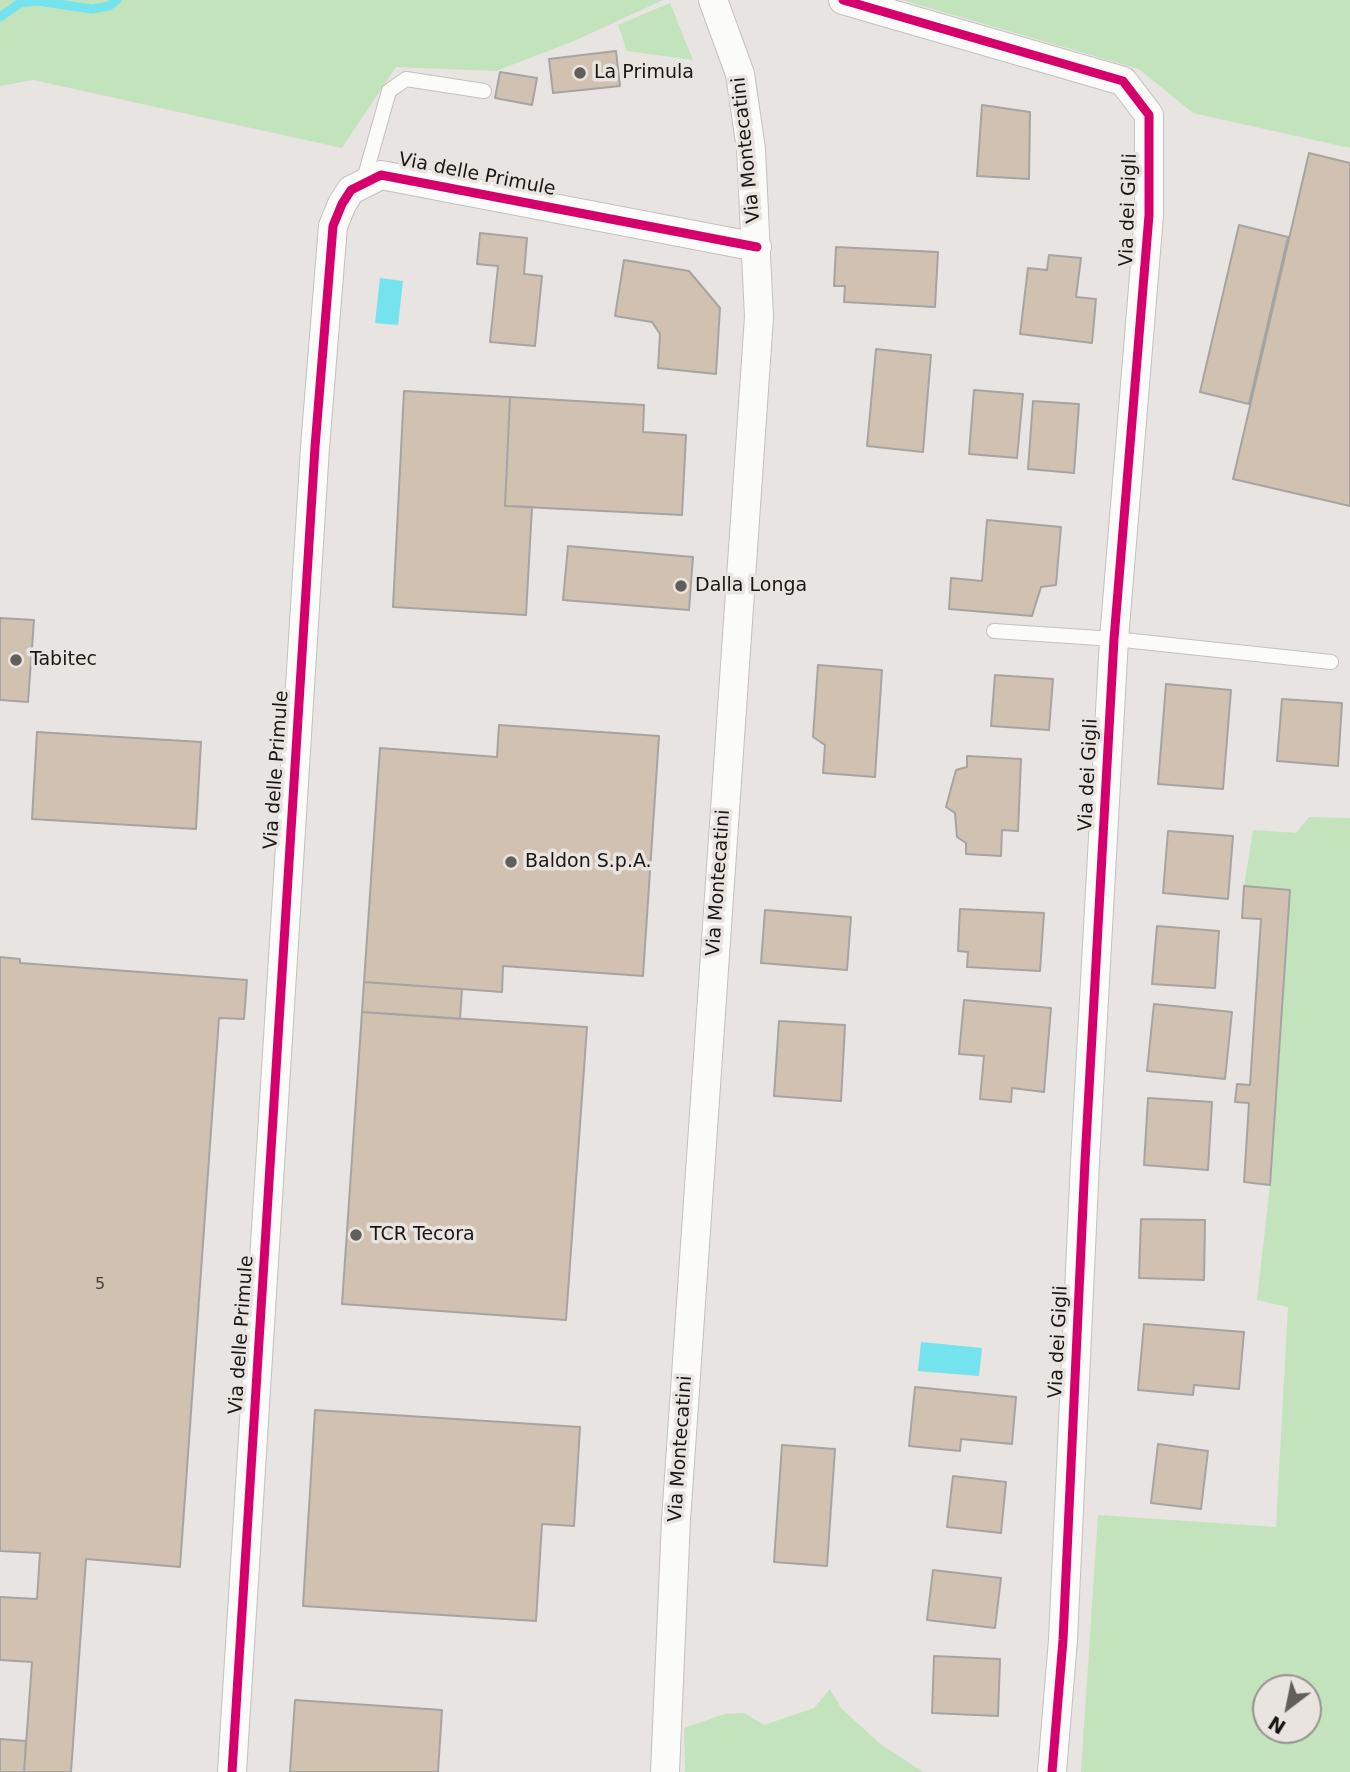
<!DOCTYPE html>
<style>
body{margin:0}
#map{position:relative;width:1350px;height:1772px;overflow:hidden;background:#e7e4e1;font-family:"DejaVu Sans",sans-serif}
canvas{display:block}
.north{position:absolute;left:1252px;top:1674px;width:70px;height:70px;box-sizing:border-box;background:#e9e4df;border:2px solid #96928e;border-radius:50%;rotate:212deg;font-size:19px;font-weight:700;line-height:28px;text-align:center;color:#191715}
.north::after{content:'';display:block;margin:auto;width:24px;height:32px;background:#615f5c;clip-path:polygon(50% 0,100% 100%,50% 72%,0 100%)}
</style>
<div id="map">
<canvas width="1350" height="1772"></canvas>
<div class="north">N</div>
</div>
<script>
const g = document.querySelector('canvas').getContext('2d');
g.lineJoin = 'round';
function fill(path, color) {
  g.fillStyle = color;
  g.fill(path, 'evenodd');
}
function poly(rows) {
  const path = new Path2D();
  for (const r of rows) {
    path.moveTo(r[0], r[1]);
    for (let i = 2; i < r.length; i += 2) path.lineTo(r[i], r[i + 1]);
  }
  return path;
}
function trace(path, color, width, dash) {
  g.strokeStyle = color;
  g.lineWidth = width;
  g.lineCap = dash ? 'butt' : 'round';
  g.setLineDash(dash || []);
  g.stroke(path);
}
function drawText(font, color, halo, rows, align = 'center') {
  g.font = font + ' "DejaVu Sans",sans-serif';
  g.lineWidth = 7;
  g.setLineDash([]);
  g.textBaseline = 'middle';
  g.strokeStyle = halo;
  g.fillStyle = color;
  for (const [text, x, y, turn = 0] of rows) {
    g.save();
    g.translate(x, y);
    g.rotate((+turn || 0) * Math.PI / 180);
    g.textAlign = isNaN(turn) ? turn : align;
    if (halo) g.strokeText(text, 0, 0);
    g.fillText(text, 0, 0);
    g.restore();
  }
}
const green = poly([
 [0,0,663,0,574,41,496,71,396,67,342,148,33,80,0,86],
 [902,0,1350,0,1350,148,1193,113,1139,69],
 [670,3,693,60,627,51,618,25],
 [1309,817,1350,818,1350,1772,1081,1772,1098,1515,1276,1527,1288,1307,1257,1300,1270,1185,1290,890,1244,886,1253,830,1296,833],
 [1266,1688,1308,1688,1308,1730,1266,1730],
 [830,1689,841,1708,879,1743,923,1772,685,1772,684,1728,725,1714,744,1713,764,1725,814,1708]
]);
const water = poly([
 [380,278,403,281,398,325,375,323],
 [921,1342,982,1348,979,1376,918,1371]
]);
const stream = poly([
 [0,17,20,3,38,1,92,9,109,6,117,0]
]);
const building = poly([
 [616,51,620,86,553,93,549,59,616,51],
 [500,72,537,78,532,105,495,98,500,72],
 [982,105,1030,112,1029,179,977,176,982,105],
 [1309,153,1350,163,1350,506,1233,479,1309,153],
 [1239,225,1288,237,1249,404,1200,392,1239,225],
 [480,233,527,238,524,274,542,276,535,346,490,342,498,266,477,264,480,233],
 [836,247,938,252,935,307,844,302,845,286,834,286,836,247],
 [1049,255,1081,258,1076,297,1096,299,1092,343,1020,334,1028,268,1047,270,1049,255],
 [624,260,689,271,720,308,716,374,658,368,660,334,652,322,615,316,624,260],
 [876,349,931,355,923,452,867,446,876,349],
 [974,390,1023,394,1017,458,969,454,974,390],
 [404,391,510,397,505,506,532,507,526,615,393,607,404,391],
 [510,397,644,405,643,432,686,435,682,515,505,506,510,397],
 [1033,401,1079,404,1074,473,1028,469,1033,401],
 [987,520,1061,527,1056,585,1041,587,1032,616,949,609,951,578,982,581,987,520],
 [568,546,693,557,689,610,563,600,568,546],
 [0,618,34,620,28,702,0,700,0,618],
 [818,665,882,670,875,777,823,773,825,745,813,737,818,665],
 [995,675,1053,679,1049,730,991,726,995,675],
 [1166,684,1231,690,1223,789,1158,784,1166,684],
 [1282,699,1342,703,1338,766,1277,761,1282,699],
 [499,725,659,736,643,976,503,966,502,992,364,982,380,748,497,757,499,725],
 [37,732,201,742,196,829,32,819,37,732],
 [967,756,1021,759,1018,831,1002,830,1001,856,966,854,966,843,957,837,955,813,946,807,956,770,967,767,967,756],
 [1168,831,1233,836,1228,899,1163,893,1168,831],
 [1244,886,1290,890,1270,1185,1244,1182,1249,1103,1235,1102,1237,1084,1250,1085,1261,919,1242,918,1244,886],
 [960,909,1044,913,1040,971,967,967,968,952,958,951,960,909],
 [765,910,851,917,847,970,761,963,765,910],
 [1157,926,1219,931,1215,988,1152,984,1157,926],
 [0,957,20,959,20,963,247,980,244,1019,219,1018,180,1567,86,1559,71,1772,24,1772,32,1662,0,1660,0,1597,37,1599,40,1553,0,1551,0,957],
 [364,982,462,989,460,1019,362,1012,364,982],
 [964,1000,1051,1008,1044,1092,1012,1088,1011,1102,980,1099,984,1056,959,1054,964,1000],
 [1154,1004,1232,1012,1225,1079,1147,1071,1154,1004],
 [362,1012,587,1027,566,1320,342,1304,362,1012],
 [779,1021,845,1025,841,1101,774,1096,779,1021],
 [1148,1098,1212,1102,1208,1170,1144,1165,1148,1098],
 [1141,1219,1205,1220,1204,1280,1139,1278,1141,1219],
 [1144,1324,1244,1332,1239,1389,1194,1385,1193,1395,1138,1390,1144,1324],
 [915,1387,1016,1397,1012,1444,961,1439,960,1451,909,1446,915,1387],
 [315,1410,580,1427,574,1526,542,1524,536,1621,303,1606,315,1410],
 [1158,1444,1208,1451,1201,1509,1151,1503,1158,1444],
 [782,1445,835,1449,827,1566,774,1562,782,1445],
 [953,1476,1006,1482,1001,1533,947,1527,953,1476],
 [933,1570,1001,1578,995,1628,927,1620,933,1570],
 [934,1656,1000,1659,998,1716,932,1713,934,1656],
 [295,1700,442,1710,438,1772,290,1772,295,1700],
 [0,1739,26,1741,24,1772,0,1772,0,1739]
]);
const service = poly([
 [363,183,389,91,406,79,484,91],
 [994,631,1114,639,1331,662]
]);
const minor = poly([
 [843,0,1123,81,1149,115,1149,215,1114,639,1085,1161,1063,1640,1052,1772],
 [232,1772,315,447,333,226,342,204,351,190,381,175,757,247],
 [665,1772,676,1520,759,317,751,149,740,74,713,0]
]);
const cycleway = poly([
 [843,0,1123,81,1149,115,1149,215,1114,639,1085,1161,1063,1640,1052,1772],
 [232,1772,315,447,333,226,342,204,351,190,381,175,757,247]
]);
const markers = [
 [580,73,7,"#615f5c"],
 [681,586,7,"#615f5c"],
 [16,660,7,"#615f5c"],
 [511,862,7,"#615f5c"],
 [356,1235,7,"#615f5c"]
];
const numberNames = [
 ["5",100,1285]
];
const poiNames = [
 ["La Primula",594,73],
 ["Dalla Longa",695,586],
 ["Tabitec",30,660],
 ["Baldon S.p.A.",525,862],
 ["TCR Tecora",370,1235]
];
const streetNames = [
 ["Via Montecatini",747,150,-96],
 ["Via delle Primule",477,175,11],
 ["Via dei Gigli",1129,210,-88],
 ["Via delle Primule",277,770,-86],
 ["Via dei Gigli",1089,775,-87],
 ["Via Montecatini",719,883,-86],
 ["Via delle Primule",242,1335,-86],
 ["Via dei Gigli",1059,1342,-87],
 ["Via Montecatini",681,1449,-86]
];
fill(green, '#c3e3bc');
fill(water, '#74e3ee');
trace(stream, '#74e3ee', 9);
fill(building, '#d1c1b1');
trace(building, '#a6a4a2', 2);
trace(service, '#c3c0be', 16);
trace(minor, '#c3c0be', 30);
trace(service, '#fbfbfa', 14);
trace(minor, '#fbfbfa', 28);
trace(cycleway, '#d6006c', 9);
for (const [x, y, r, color] of markers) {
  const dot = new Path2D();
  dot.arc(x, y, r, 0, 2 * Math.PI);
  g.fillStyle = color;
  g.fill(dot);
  trace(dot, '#e9e4df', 2.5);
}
drawText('16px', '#47423c', null, numberNames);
drawText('19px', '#191715', '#e9e4df', poiNames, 'left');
drawText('19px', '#191715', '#e9e4df', streetNames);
</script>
